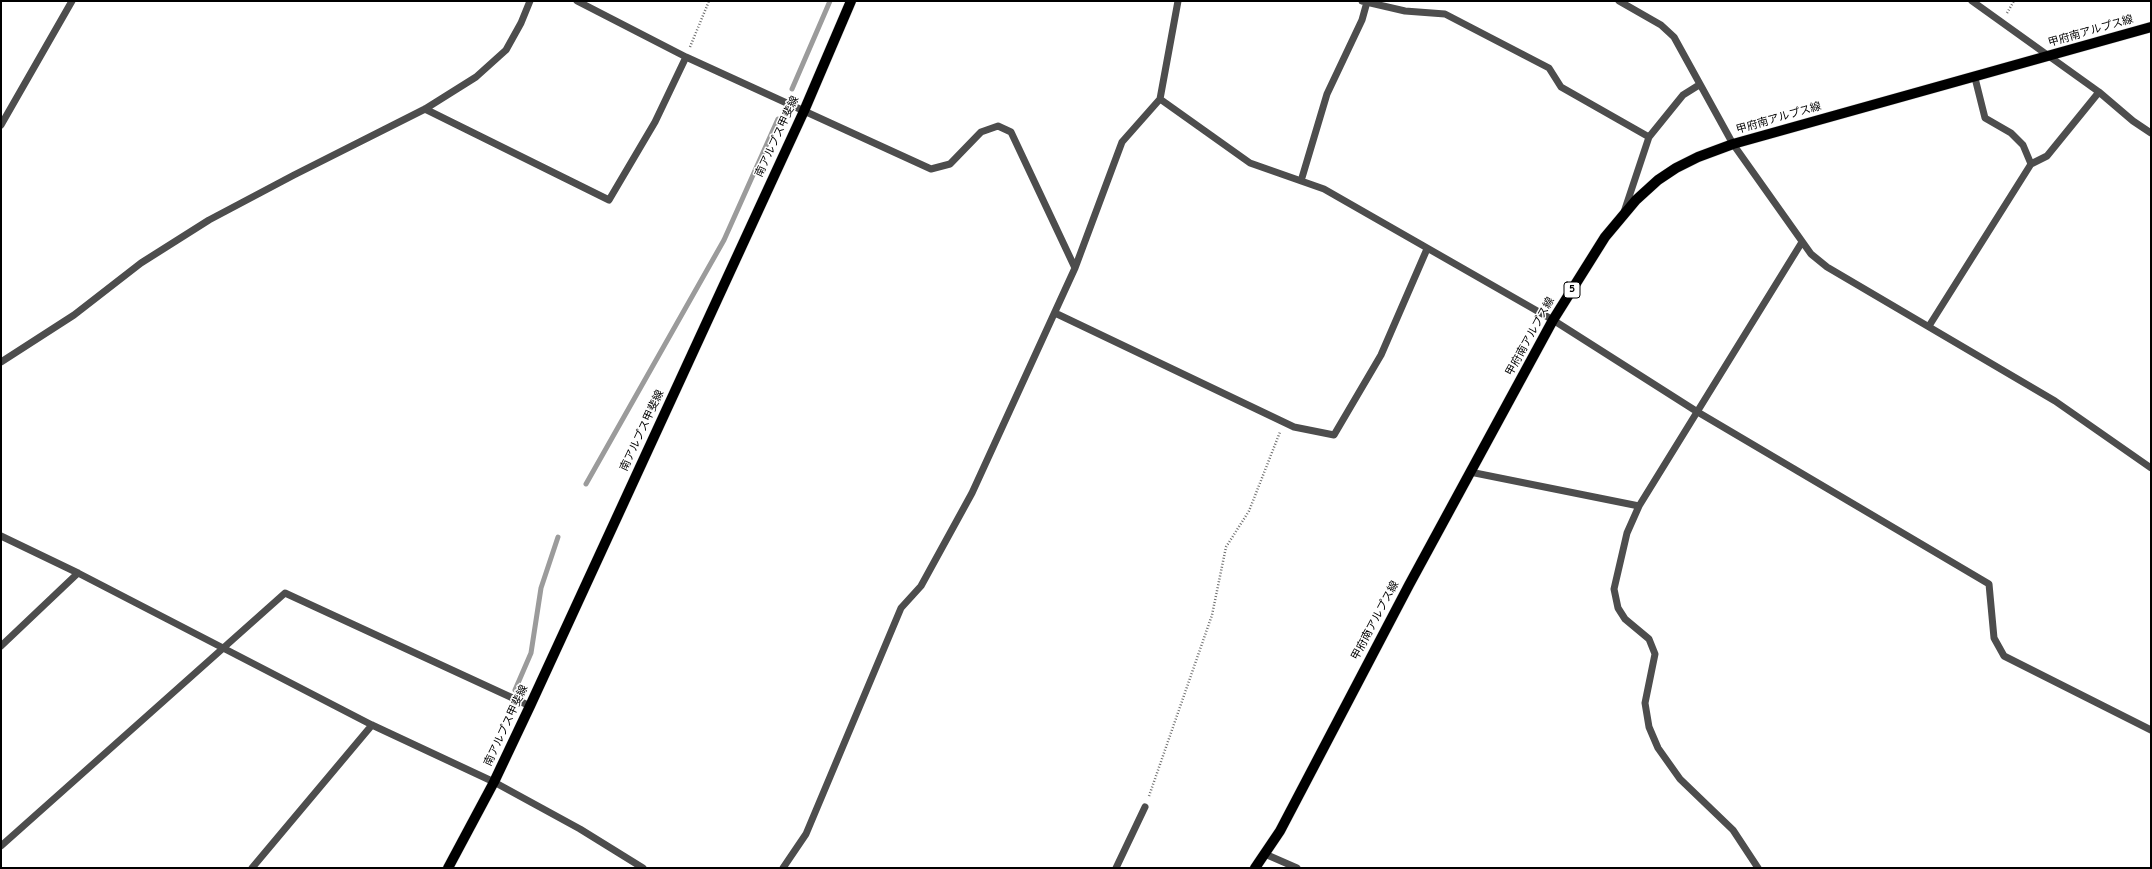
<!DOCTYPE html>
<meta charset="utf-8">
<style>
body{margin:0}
#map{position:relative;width:2152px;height:869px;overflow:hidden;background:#fff;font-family:Overpass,sans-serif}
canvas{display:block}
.frame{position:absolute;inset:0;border:2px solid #000;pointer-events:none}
</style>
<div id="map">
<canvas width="2152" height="869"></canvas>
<div class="frame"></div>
</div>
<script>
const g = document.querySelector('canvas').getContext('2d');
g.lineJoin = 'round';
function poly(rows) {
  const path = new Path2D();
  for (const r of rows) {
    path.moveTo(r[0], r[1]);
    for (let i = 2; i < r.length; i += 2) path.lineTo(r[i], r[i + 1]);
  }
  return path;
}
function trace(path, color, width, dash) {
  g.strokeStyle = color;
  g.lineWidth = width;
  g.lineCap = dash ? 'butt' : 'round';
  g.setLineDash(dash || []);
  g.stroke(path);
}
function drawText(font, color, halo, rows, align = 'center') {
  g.font = font + ' Overpass,"Noto Sans JP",sans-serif';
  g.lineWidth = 3;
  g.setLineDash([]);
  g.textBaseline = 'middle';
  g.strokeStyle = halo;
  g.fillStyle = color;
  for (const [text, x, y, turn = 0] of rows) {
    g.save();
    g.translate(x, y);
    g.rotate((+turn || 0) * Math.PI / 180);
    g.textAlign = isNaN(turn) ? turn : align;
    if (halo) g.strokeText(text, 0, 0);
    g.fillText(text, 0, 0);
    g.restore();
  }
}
const stream = poly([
 [792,89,830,1],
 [586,484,724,240,778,119],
 [515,690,531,653,541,588,558,537]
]);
const path = poly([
 [2007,13,2014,1],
 [690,47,709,1],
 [1149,796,1212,615,1226,547,1249,511,1280,432]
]);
const minor = poly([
 [577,1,686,57,931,169,950,164,981,132,998,126,1011,132,1075,268],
 [1362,1,1405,11,1445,14,1549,68,1561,87,1649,137],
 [1619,1,1661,25,1674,37,1733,144,1811,254,1827,267,2055,401,2151,468],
 [1972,1,2099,92,2133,121,2151,133],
 [1975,78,1985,118,2011,133,2023,145,2031,164],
 [1160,99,1250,163,1324,189,1553,320,1696,411,1989,584,1994,638,2004,656,2151,730],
 [425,109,609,200,655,122,686,57],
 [1,125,72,1],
 [1301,181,1327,94,1362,20,1367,2],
 [1624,212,1649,137,1683,95,1699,85],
 [1055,313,1294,427,1334,435,1381,355,1427,249],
 [1929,326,2031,164,2047,156,2099,92],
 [1,362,74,315,141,263,209,220,294,175,425,109,476,77,506,50,521,23,530,1],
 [1470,472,1639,506],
 [1,536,78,573,372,725,494,782,580,829,643,868],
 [1,646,78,573],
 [1,846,285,593,530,706],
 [1265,854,1297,868],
 [252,868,372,725],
 [783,868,806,834,901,608,921,586,972,493,1075,268,1122,142,1160,99,1178,1],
 [1116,868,1145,807],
 [1758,868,1733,830,1680,779,1658,748,1649,727,1645,703,1655,654,1649,639,1625,619,1618,608,1614,589,1627,533,1639,506,1802,242]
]);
const major = poly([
 [448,868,494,782,530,706,804,111,851,1],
 [1255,868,1280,831,1409,585,1553,320,1605,237,1636,200,1658,180,1676,168,1698,157,1733,144,2151,27]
]);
const shields = [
 [1572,290,16]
];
const shieldNames = [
 ["5",1572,290]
];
const streetNames = [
 ["甲府南アルプス線",2091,32,-16],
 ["甲府南アルプス線",1779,119,-16],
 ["南アルプス甲斐線",778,137,-65],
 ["甲府南アルプス線",1531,337,-61],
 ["南アルプス甲斐線",643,431,-65],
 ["甲府南アルプス線",1376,621,-62],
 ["南アルプス甲斐線",507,726,-65]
];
trace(stream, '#9b9b9b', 5);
trace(major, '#dbdbdb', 11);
trace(path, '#6f6f6f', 2.5, [1, 2]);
trace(minor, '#4d4d4d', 7);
trace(major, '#000', 10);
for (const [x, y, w] of shields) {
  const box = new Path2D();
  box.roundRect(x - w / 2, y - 8, w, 16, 3);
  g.fillStyle = '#fff';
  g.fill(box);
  trace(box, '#000', 1);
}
drawText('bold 10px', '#000', null, shieldNames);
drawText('11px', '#000', '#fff', streetNames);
</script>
